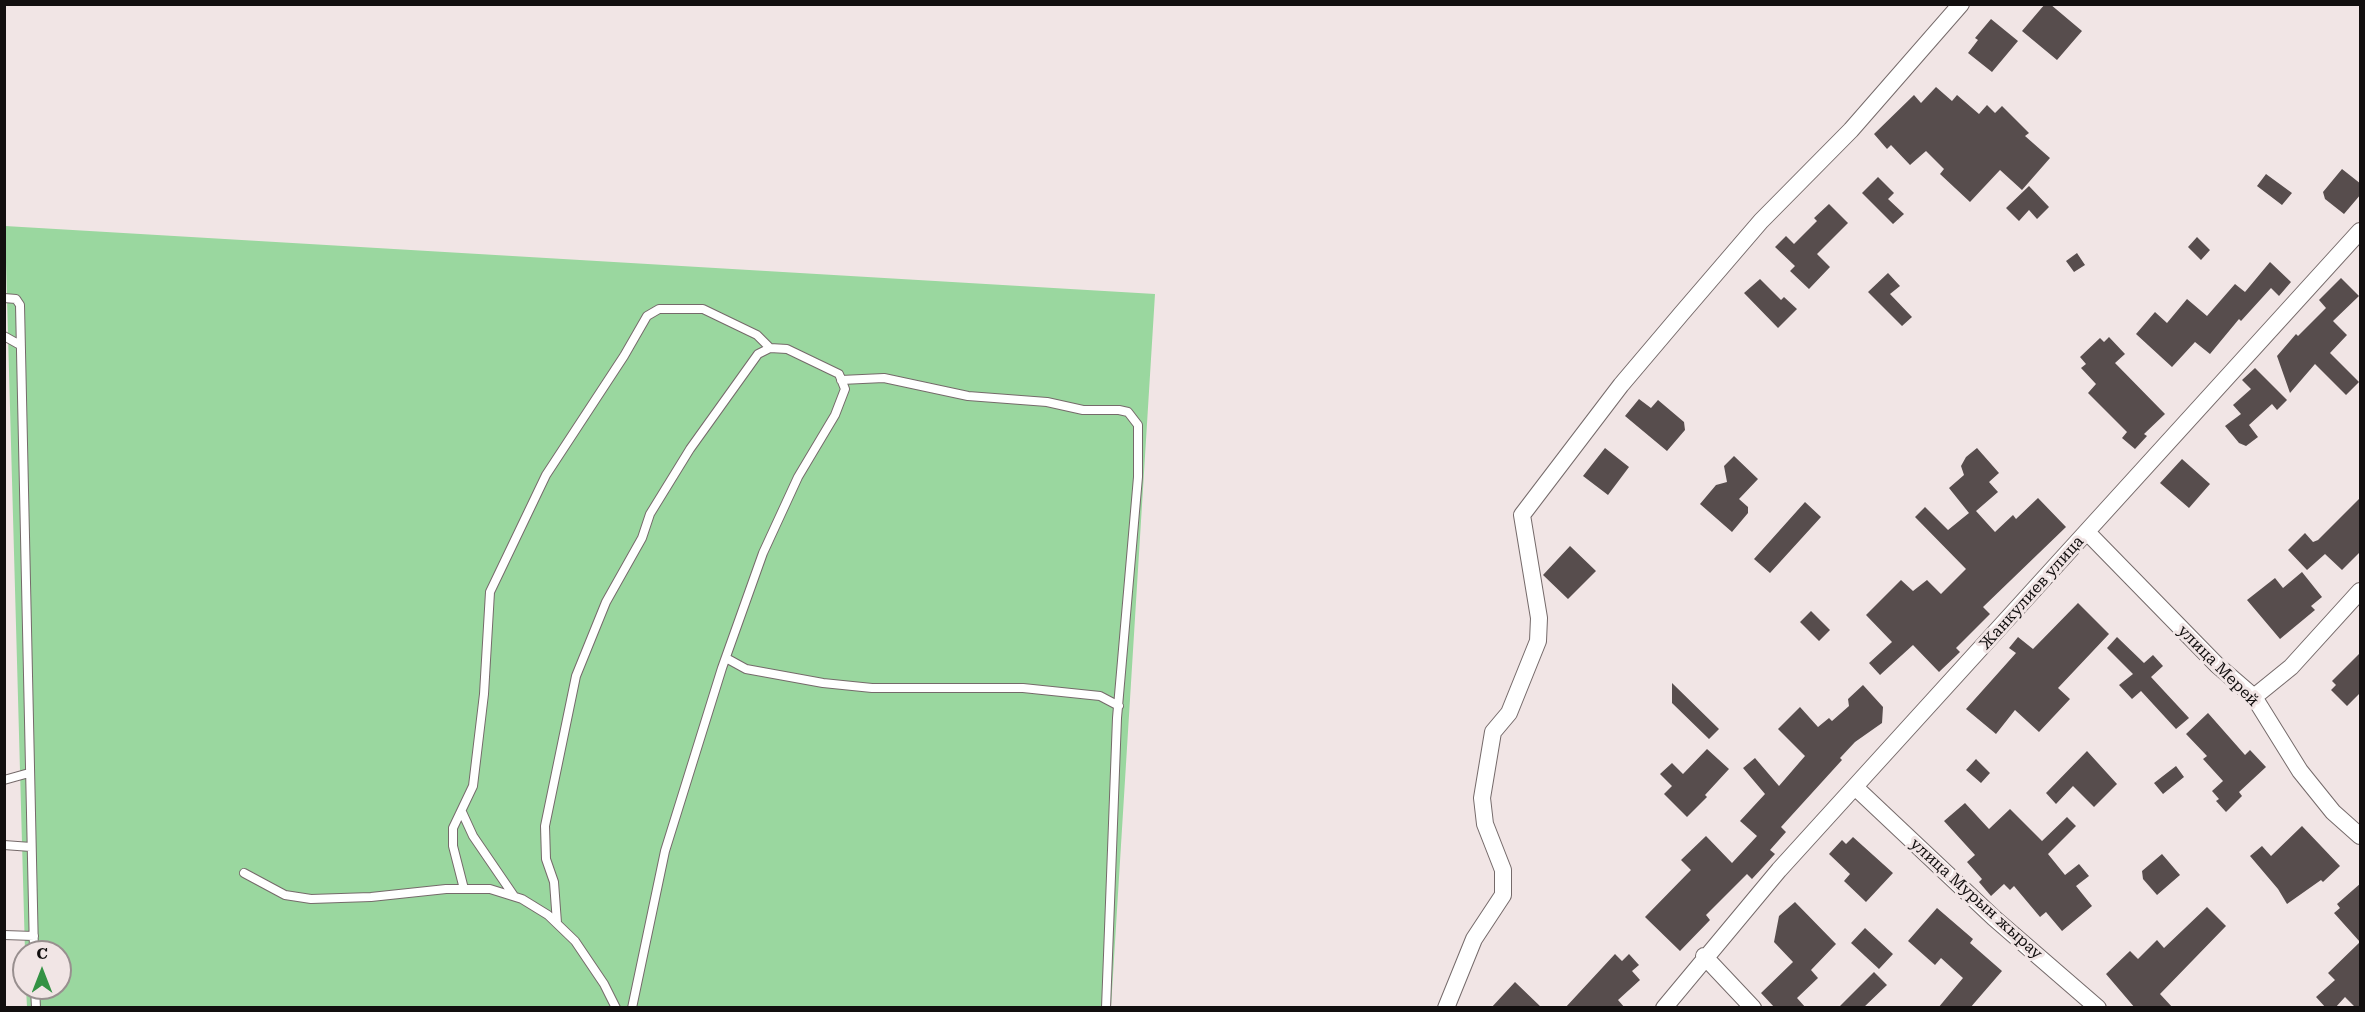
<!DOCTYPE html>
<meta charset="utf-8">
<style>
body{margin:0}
#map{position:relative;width:2365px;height:1012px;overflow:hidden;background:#f1e5e5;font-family:"Roboto Serif",serif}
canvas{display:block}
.frame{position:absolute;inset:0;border:6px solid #120f0f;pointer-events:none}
.north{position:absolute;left:12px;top:940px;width:60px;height:60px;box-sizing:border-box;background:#f1e5e5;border:2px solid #988f8f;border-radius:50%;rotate:0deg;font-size:16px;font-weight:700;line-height:24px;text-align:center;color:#120f0f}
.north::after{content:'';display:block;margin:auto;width:21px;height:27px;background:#349244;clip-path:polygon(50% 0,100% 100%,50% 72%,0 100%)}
</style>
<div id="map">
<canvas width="2365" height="1012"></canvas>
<div class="frame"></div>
<div class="north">С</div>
</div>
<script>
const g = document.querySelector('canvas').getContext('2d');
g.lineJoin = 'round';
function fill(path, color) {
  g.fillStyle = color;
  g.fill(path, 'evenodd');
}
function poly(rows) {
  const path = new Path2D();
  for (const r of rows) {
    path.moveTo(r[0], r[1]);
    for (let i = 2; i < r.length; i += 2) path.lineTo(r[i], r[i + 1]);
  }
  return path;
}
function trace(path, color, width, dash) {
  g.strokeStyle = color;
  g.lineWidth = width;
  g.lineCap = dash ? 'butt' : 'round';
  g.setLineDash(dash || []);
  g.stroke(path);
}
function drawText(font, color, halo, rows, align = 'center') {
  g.font = font + ' "Roboto Serif",serif';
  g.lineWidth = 6;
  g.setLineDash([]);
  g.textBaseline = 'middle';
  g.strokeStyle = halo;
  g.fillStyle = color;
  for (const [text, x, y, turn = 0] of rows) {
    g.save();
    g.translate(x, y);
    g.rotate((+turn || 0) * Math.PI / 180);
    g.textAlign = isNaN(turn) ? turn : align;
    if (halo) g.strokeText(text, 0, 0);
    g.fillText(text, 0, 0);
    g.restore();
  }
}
const green = poly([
 [5,226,1155,294,1111,1007,27,1007,26,988,60,988,60,952,25,952]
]);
const building = poly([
 [2045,4,2050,4,2082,31,2057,60,2022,31],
 [1991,19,2018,41,1992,72,1968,53,1978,40,1975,38],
 [1936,87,1952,101,1957,95,1979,114,1987,105,1995,113,2002,106,2029,133,2025,136,2050,158,2022,190,2000,170,1970,202,1940,174,1944,169,1926,151,1910,165,1891,145,1887,149,1874,134,1914,95,1921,103],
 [2342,169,2361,184,2361,194,2344,214,2325,199,2323,192],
 [2266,174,2292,193,2282,205,2257,186],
 [1878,177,1894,193,1888,199,1904,214,1893,224,1862,193],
 [2029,186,2049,207,2037,219,2029,210,2019,221,2006,208],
 [1829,204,1848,223,1817,254,1830,267,1809,289,1790,271,1795,266,1775,247,1786,236,1794,244,1817,221,1814,218],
 [2197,237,2210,250,2201,260,2188,247],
 [2077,253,2085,265,2074,272,2066,261],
 [2270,262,2291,282,2279,296,2271,288,2241,321,2239,319,2210,354,2195,342,2172,367,2136,334,2155,312,2167,323,2187,299,2207,316,2235,284,2245,292],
 [1888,273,1900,286,1890,294,1912,317,1902,326,1868,292],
 [2341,278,2359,296,2333,321,2347,335,2330,353,2359,382,2346,395,2315,364,2290,393,2277,356,2296,334,2298,336,2326,308,2319,300],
 [1760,279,1781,300,1784,297,1797,309,1778,328,1744,293],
 [2109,337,2125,354,2115,363,2165,414,2144,434,2147,436,2135,449,2122,438,2127,432,2088,393,2096,384,2081,368,2086,364,2080,357,2100,338,2104,342],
 [2255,368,2287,400,2277,410,2272,404,2249,425,2258,437,2246,446,2239,443,2225,426,2241,414,2233,405,2251,389,2242,380],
 [1639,399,1651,408,1658,400,1684,422,1685,430,1667,451,1625,416],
 [1605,448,1629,467,1608,495,1583,476],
 [1977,448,1999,473,1989,482,1998,492,1976,511,1995,532,2013,515,2016,519,2038,498,2066,527,1983,607,1990,614,1956,648,1960,652,1939,672,1913,645,1880,675,1869,663,1892,642,1866,615,1901,580,1913,591,1927,580,1941,594,1966,569,1915,517,1925,507,1948,530,1969,513,1949,488,1964,475,1961,466,1966,457],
 [1734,456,1758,479,1739,499,1748,507,1748,513,1732,532,1700,504,1716,485,1727,482,1724,466],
 [2182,459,2210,484,2189,508,2160,483],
 [2361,497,2361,551,2342,570,2325,554,2307,570,2288,550,2305,533,2313,542,2318,540],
 [1805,502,1821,517,1770,573,1754,559],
 [1570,546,1596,571,1568,599,1543,575],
 [2302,572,2322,597,2311,606,2315,610,2280,639,2247,600,2275,578,2283,588],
 [2078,603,2109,634,2058,688,2070,699,2039,732,2015,710,1996,734,1966,709,2016,653,2009,648,2018,637,2033,649],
 [1811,611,1830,630,1819,641,1800,622],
 [2117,637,2144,663,2153,655,2163,666,2151,677,2189,718,2176,729,2141,691,2132,699,2119,685,2133,674,2107,648],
 [2361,652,2361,692,2347,706,2331,690,2336,685,2332,681],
 [1672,683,1719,729,1709,739,1672,703],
 [1863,685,1883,707,1882,723,1855,742,1840,758,1842,760,1781,827,1786,832,1770,850,1775,854,1752,879,1747,874,1706,915,1710,920,1680,951,1645,917,1691,870,1681,860,1706,836,1732,863,1757,836,1740,821,1765,794,1743,768,1755,758,1779,786,1805,756,1778,729,1800,707,1818,727,1829,718,1832,721,1849,706,1848,699],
 [2208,713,2245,755,2250,750,2266,767,2239,792,2242,796,2226,812,2216,801,2219,799,2212,791,2223,781,2203,759,2207,756,2186,734],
 [1707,749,1729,769,1705,795,1707,797,1687,817,1664,794,1672,786,1660,774,1672,763,1683,774],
 [2087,751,2117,784,2094,807,2073,786,2056,804,2046,793],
 [1976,759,1990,773,1981,783,1966,770],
 [2176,766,2184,777,2163,794,2154,783],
 [1965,803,1989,829,2010,809,2042,841,2067,817,2076,826,2048,854,2065,875,2079,864,2089,876,2076,886,2092,906,2062,931,2046,912,2040,917,2014,886,2010,890,2004,884,1991,896,1979,882,1982,879,1967,862,1975,855,1944,821],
 [2302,826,2340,866,2323,882,2321,880,2287,904,2278,889,2250,856,2262,846,2271,856],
 [1853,837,1893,873,1866,902,1844,881,1850,874,1829,854,1842,840,1846,844],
 [2162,854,2180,875,2157,895,2143,879,2142,871],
 [2361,883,2361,1008,2356,1008,2345,997,2335,1008,2326,1008,2316,997,2335,980,2328,973,2360,942,2334,913,2340,908,2337,904],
 [1795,902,1836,944,1811,970,1818,978,1797,998,1806,1008,1775,1008,1761,993,1793,962,1774,942,1779,916],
 [2207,907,2226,926,2160,994,2173,1008,2135,1008,2106,974,2130,951,2138,959,2157,940,2164,948],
 [1937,908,1973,939,1970,943,2002,971,1970,1008,1938,1008,1963,978,1941,958,1935,965,1908,941],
 [1865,928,1893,954,1879,969,1851,943],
 [1615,954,1622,961,1629,954,1639,965,1632,971,1640,980,1618,1000,1625,1008,1565,1008],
 [1874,972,1887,985,1863,1008,1838,1008],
 [1515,982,1542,1008,1491,1008]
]);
const service = poly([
 [4,298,16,299,20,305,34,952],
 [4,336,20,345],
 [841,380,884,378,968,396,1047,402,1083,410,1119,410,1128,412,1138,425,1138,477,1117,718,1106,1008],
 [726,658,746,669,823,683,872,688,1023,688,1100,696,1119,706],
 [4,780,29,773],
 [462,812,473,836,514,896],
 [4,845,31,847],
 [244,873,285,895,311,899,371,897,446,889,490,889,522,899,548,915,575,941,604,984,616,1008],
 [464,889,453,846,453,828,473,786,484,694,490,592,546,475,624,356,647,316,659,309,703,309,757,335,770,348],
 [557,923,554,882,546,859,545,826,576,676,606,602,642,538,650,514,690,449,758,354,770,348,787,349,839,374,845,389,835,415,798,477,763,553,722,668,665,851,632,1008],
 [4,935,34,936],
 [35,988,36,1008]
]);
const minor = poly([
 [2087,532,2217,665,2254,697,2300,771,2333,812,2360,836],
 [2254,697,2291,667,2360,591],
 [1855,787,1994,918,2098,1008],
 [1704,956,1753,1008],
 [1446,1008,1474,939,1503,895,1503,870,1485,824,1482,798,1493,732,1509,713,1538,641,1539,618,1522,515,1621,385,1682,313,1761,221,1851,130,1961,4],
 [1664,1008,1779,870,2360,231]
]);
const streetNames = [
 ["Жанкулиев улица",2032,593,-48],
 ["улица Мерей",2218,666,45],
 ["улица Мурын жырау",1976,899,42]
];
fill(green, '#9ad79f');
fill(building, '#574d4d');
trace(service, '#756a6a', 10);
trace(minor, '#756a6a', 18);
trace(service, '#fff', 8);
trace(minor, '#fff', 16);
drawText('16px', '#120f0f', '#f1e5e5', streetNames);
</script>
